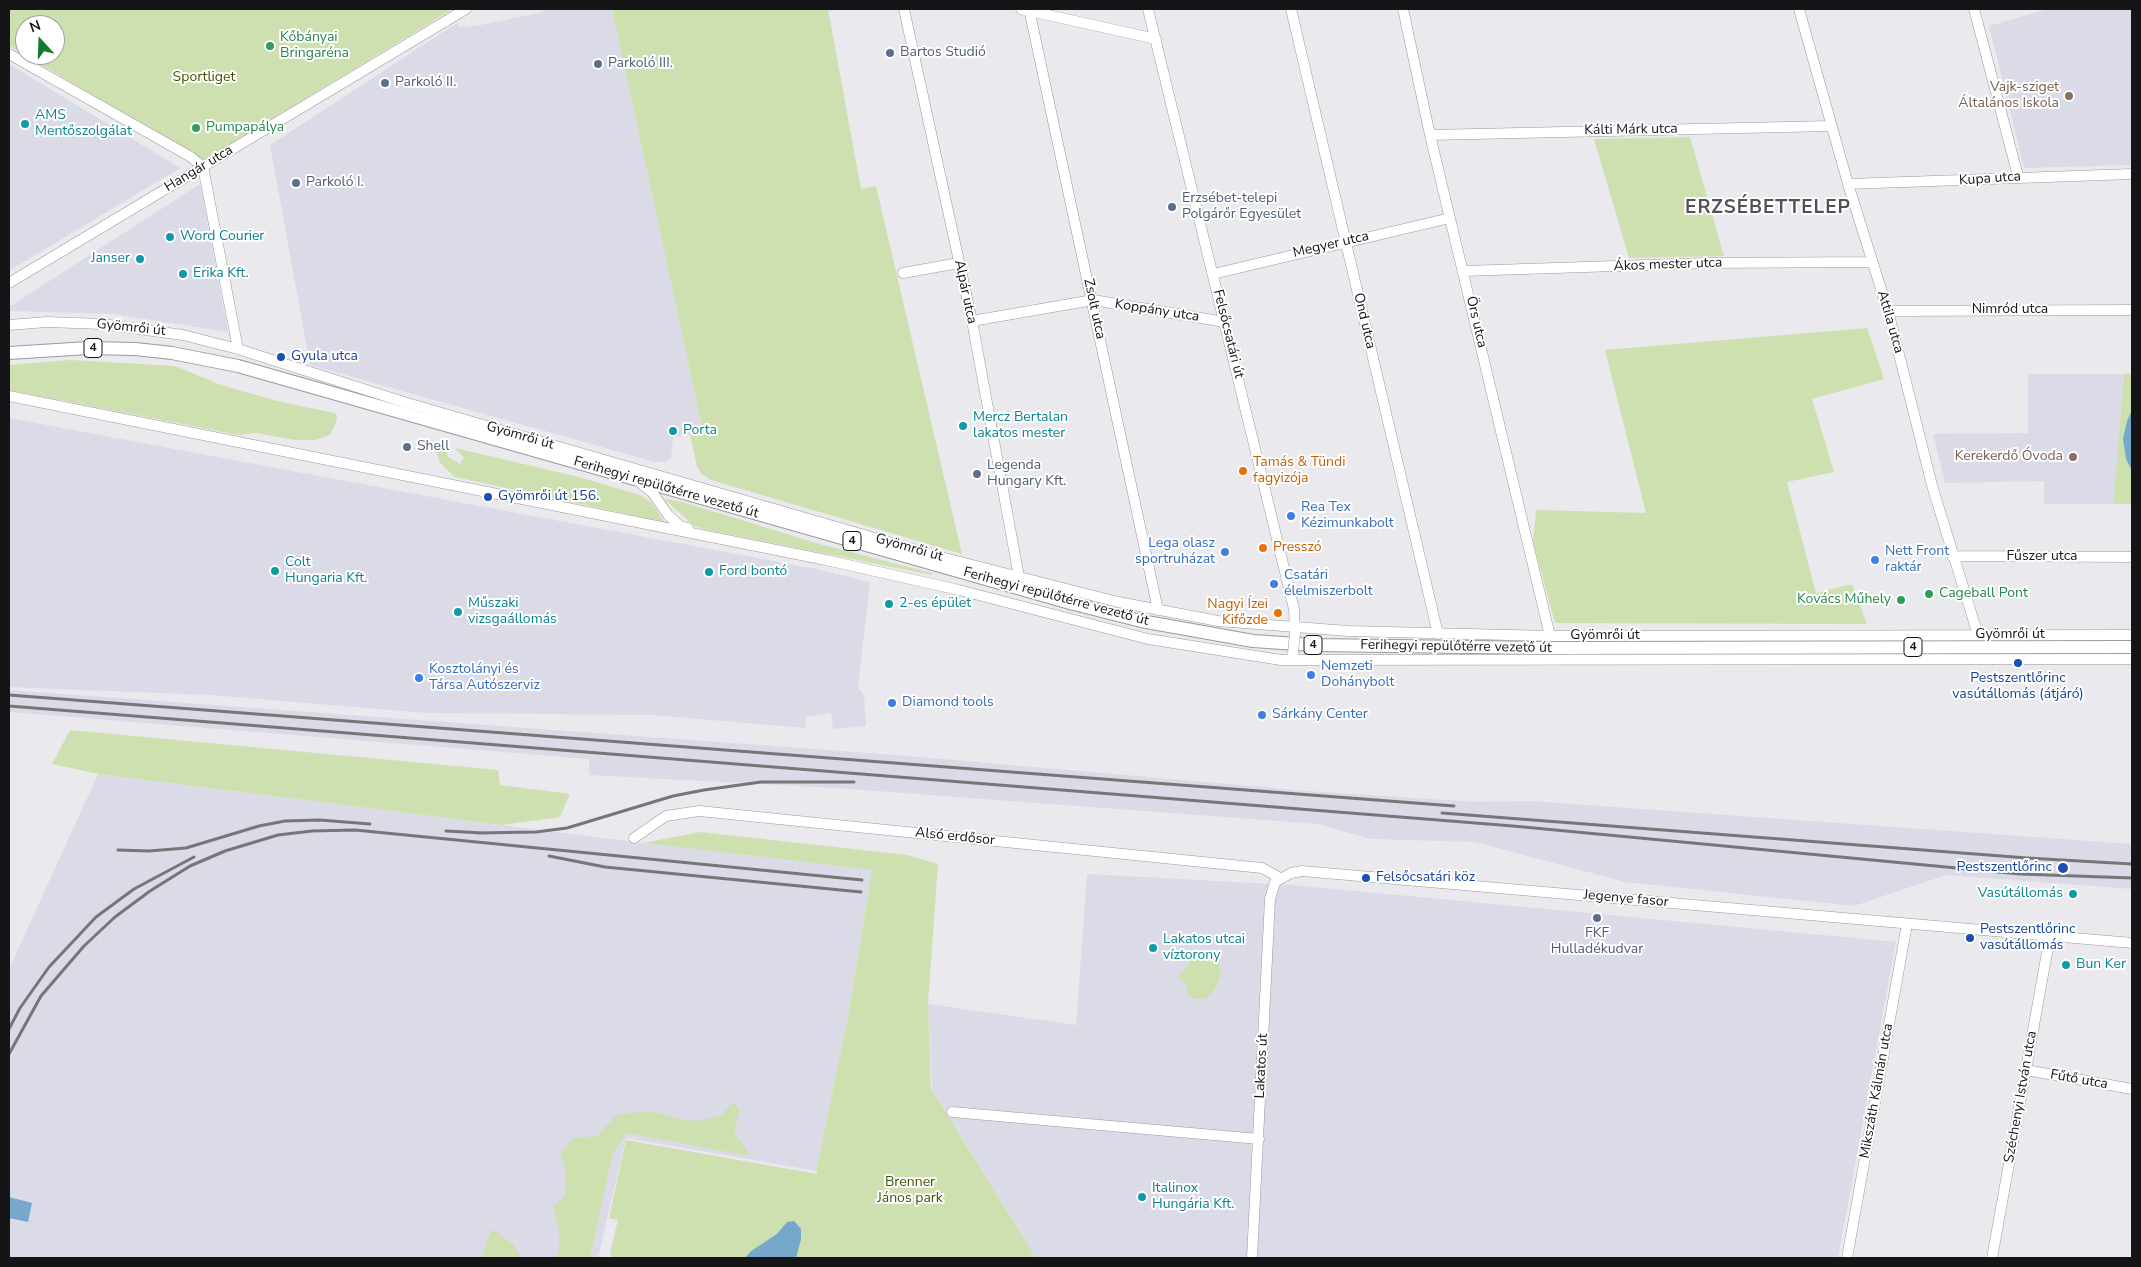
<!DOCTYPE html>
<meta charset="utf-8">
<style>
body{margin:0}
#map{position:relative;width:2141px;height:1267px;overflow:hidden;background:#e9e9ee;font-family:"Nunito Sans",sans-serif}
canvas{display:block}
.frame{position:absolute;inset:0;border:10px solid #151517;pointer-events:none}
.north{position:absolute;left:15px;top:15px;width:50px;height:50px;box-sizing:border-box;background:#fff;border:1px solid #a1a1a2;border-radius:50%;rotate:340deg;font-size:14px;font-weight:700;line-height:20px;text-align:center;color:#151517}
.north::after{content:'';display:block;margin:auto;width:18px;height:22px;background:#0e7b30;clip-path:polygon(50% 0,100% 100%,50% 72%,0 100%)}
</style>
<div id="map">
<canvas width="2141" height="1267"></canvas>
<div class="frame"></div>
<div class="north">N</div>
</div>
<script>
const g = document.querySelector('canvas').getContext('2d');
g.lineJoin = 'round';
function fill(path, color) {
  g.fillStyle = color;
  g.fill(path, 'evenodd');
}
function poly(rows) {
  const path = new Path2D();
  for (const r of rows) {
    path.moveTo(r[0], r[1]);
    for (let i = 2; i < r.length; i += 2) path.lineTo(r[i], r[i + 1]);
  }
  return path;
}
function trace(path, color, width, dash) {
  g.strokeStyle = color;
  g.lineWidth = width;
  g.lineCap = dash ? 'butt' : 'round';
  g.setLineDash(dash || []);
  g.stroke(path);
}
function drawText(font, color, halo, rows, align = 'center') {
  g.font = font + ' "Nunito Sans",sans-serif';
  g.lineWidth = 4;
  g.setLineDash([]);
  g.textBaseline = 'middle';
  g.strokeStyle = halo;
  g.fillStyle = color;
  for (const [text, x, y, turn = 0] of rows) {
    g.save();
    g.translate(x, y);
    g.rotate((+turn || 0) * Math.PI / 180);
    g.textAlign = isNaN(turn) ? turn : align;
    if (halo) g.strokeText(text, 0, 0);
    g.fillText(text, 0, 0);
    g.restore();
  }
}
const built = poly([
 [543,9,612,9,703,432,673,438,671,458,665,462,655,462,310,365,270,145,457,23,460,27,476,26,544,12],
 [2048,9,2132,9,2132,165,2024,168,1989,26],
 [9,64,180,168,9,271],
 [200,184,228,332,114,314,9,311,9,307],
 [2028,374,2124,374,2113,504,2044,504,2044,481,1945,483,1933,434,2028,433],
 [9,418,816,569,870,582,858,687,864,696,866,726,833,729,831,713,806,717,805,728,653,715,427,713,211,695,9,687],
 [9,690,896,755,1320,792,1478,802,1531,801,2132,844,2132,889,1946,875,1854,906,1625,882,1475,842,1371,839,1318,824,836,788,589,775,589,759,9,712],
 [98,774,643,843,872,870,847,1021,816,1171,626,1138,598,1258,9,1258,9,969],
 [1087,874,1292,885,1896,942,1838,1258,1036,1258,932,1089,928,1004,1076,1025]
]);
const green = poly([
 [9,9,453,9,204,160,9,46],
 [25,25,55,25,55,55,25,55],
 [612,9,828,9,861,189,876,186,962,554,711,480,701,473,697,466,690,435,703,432],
 [1690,137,1724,256,1629,258,1594,139],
 [1867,328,1884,379,1812,399,1834,472,1787,482,1816,593,1852,584,1867,624,1555,623,1533,542,1536,510,1646,513,1605,350],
 [71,360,175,366,221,385,277,401,334,413,337,415,336,423,330,435,315,440,295,440,257,433,238,435,9,390,9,365],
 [2124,374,2132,374,2132,504,2113,504],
 [439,442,444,445,448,457,460,464,464,458,455,448,575,476,640,495,651,502,664,522,455,477,441,464,435,448],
 [664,499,679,501,823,545,932,573,932,575,708,530,694,526],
 [70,730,498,770,500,785,570,794,560,817,502,825,98,774,52,764],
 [700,832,907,855,938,864,928,1004,931,1088,1036,1258,612,1258,610,1252,618,1220,609,1218,626,1140,817,1174,817,1171,816,1171,847,1021,872,870,643,843],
 [1193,954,1219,957,1221,976,1214,990,1205,999,1194,999,1188,995,1187,985,1177,978,1192,960],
 [734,1101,740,1111,734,1133,747,1149,749,1156,626,1133,612,1156,590,1258,556,1258,559,1250,559,1231,553,1206,566,1195,565,1166,560,1154,573,1138,597,1136,615,1116,625,1113,652,1111,674,1118,697,1121,720,1116],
 [492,1229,513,1244,521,1258,481,1258]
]);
const water = poly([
 [2132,410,2132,471,2126,459,2123,439,2127,421],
 [9,1197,32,1203,28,1222,9,1218],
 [794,1221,801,1229,801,1239,796,1258,745,1258,751,1251,777,1234,787,1222]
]);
const minor = poly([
 [904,9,972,321,1019,577],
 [1021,9,1156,39],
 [1029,9,1158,610],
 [1148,9,1294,609,1295,632],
 [1291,9,1438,634],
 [1403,9,1430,135,1550,636],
 [1799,9,1848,184,1888,311,1933,489,1978,635],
 [1974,9,2018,176],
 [9,54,191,157,203,167],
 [1430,135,1831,126],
 [203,167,238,349],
 [1848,184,2132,174],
 [1464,271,1707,263,1872,262],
 [903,273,959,263],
 [1213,274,1450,218],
 [9,283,466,9],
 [1888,311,2132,310],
 [972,321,1093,300,1225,322],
 [9,325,47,322,102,324,183,335,238,349,407,403,937,556,1118,602,1218,621,1348,631,1550,636,2132,635],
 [9,396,826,560,959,590,1148,639,1281,660,2132,659],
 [638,481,652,492,668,515,680,526,688,528],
 [1952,556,2132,557],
 [634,838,666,816,699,811,1262,868,1280,878],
 [2026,1070,2132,1089],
 [952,1112,1259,1139],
 [1252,1258,1270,899,1275,882,1291,873,1302,871,2132,943],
 [1847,1258,1907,924],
 [1992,1258,2050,936]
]);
const major = poly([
 [9,353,88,348,135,349,172,353,238,366,1070,603,1141,621,1253,641,1312,645,1548,648,2132,647]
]);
const rail = poly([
 [9,695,1454,806],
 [9,706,1513,826,2020,874,2132,878],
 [1442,813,2027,858,2132,864],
 [446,831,483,833],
 [477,833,536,832,567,828,673,796,704,790,761,782,854,782],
 [118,850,149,851,186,848,259,826,285,821,320,820,370,824],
 [549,856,605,867,861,892],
 [9,1029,20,1008,49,967,96,917,134,889,194,857],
 [9,1054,41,996,84,946,115,917,150,891,190,866,225,851,278,835,312,831,355,830,862,880]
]);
const minorBridge = poly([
 [1293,653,1295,633]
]);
const markers = [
 [270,46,5,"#2e9e5b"],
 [890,53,5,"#5c6f8a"],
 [598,64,5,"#5c6f8a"],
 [385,83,5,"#5c6f8a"],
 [2069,96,5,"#8d6e63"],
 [25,124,5,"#0f9aa8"],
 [196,128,5,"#2e9e5b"],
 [296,183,5,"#5c6f8a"],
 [1172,207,5,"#5c6f8a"],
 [170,237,5,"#0f9aa8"],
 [140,259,5,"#0f9aa8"],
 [183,274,5,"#0f9aa8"],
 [281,357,5,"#1a4fb4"],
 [963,426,5,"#0f9aa8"],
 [673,431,5,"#0f9aa8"],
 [407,447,5,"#5c6f8a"],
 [2073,457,5,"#8d6e63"],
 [1243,471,5,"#e8710a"],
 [977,474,5,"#5c6f8a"],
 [488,497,5,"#1a4fb4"],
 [1291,516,5,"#3f7fe0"],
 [1263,548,5,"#e8710a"],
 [1225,552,5,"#3f7fe0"],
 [1875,560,5,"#3f7fe0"],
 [275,571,5,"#0f9aa8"],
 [709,572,5,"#0f9aa8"],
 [1274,584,5,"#3f7fe0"],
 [1929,594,5,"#2e9e5b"],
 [1901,600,5,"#2e9e5b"],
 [889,604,5,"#0f9aa8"],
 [458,612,5,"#0f9aa8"],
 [1278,613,5,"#e8710a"],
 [2018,663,5,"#1a4fb4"],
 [1311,675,5,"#3f7fe0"],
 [419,678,5,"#3f7fe0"],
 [892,703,5,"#3f7fe0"],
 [1262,715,5,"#3f7fe0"],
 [2063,868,6,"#1a4fb4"],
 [1366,878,5,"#1a4fb4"],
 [2073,894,5,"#0f9aa8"],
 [1597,918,5,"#5c6f8a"],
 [1970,938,5,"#1a4fb4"],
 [1153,948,5,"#0f9aa8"],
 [2066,965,5,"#0f9aa8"],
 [1142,1197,5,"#0f9aa8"]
];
const shields = [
 [93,348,18],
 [852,541,18],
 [1313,645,18],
 [1913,647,18]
];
const shieldNames = [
 ["4",93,348],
 ["4",852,541],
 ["4",1313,645],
 ["4",1913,647]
];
const leisureNames = [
 ["Kőbányai",280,38],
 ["Bringaréna",280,54],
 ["Pumpapálya",206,128],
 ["Cageball Pont",1939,594],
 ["Kovács Műhely",1891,600,"right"]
];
const serviceNames = [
 ["Bartos Studió",900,53],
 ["Parkoló III.",608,64],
 ["Parkoló II.",395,83],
 ["Parkoló I.",306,183],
 ["Erzsébet-telepi",1182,199],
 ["Polgárőr Egyesület",1182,215],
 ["Shell",417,447],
 ["Legenda",987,466],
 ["Hungary Kft.",987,482],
 ["FKF",1597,934,"center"],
 ["Hulladékudvar",1597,950,"center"]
];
const parkNames = [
 ["Sportliget",204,78],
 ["Brenner",910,1183],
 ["János park",910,1199]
];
const educationNames = [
 ["Vajk-sziget",2059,88],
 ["Általános Iskola",2059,104],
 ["Kerekerdő Óvoda",2063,457]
];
const cultureNames = [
 ["AMS",35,116],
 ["Mentőszolgálat",35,132],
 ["Word Courier",180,237],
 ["Janser",130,259,"right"],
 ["Erika Kft.",193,274],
 ["Mercz Bertalan",973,418],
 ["lakatos mester",973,434],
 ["Porta",683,431],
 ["Colt",285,563],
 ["Hungaria Kft.",285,579],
 ["Ford bontó",719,572],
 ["Műszaki",468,604],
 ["vizsgaállomás",468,620],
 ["2-es épület",899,604],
 ["Vasútállomás",2063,894,"right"],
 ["Lakatos utcai",1163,940],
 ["víztorony",1163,956],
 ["Bun Ker",2076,965],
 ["Italinox",1152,1189],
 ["Hungária Kft.",1152,1205]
];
const streetNames = [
 ["Kálti Márk utca",1631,130,-1],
 ["Hangár utca",199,169,-31],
 ["Kupa utca",1990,179,-4],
 ["Megyer utca",1331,245,-13],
 ["Ákos mester utca",1668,265,-2],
 ["Alpár utca",965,292,78],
 ["Zsolt utca",1094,309,78],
 ["Nimród utca",2010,310],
 ["Koppány utca",1157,311,9],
 ["Ond utca",1364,321,77],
 ["Örs utca",1476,322,77],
 ["Attila utca",1890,322,74],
 ["Gyömrői út",131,328,6],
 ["Felsőcsatári út",1228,334,76],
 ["Gyömrői út",520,436,16],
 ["Ferihegyi repülőtérre vezető út",666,488,16],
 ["Gyömrői út",909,548,16],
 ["Fűszer utca",2042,557],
 ["Ferihegyi repülőtérre vezető út",1056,597,15],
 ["Gyömrői út",2010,635],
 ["Gyömrői út",1605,636],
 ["Ferihegyi repülőtérre vezető út",1456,647,1],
 ["Alsó erdősor",955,837,6],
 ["Jegenye fasor",1626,899,5],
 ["Lakatos út",1262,1066,-87],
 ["Fűtő utca",2079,1080,10],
 ["Mikszáth Kálmán utca",1877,1091,-80],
 ["Széchenyi István utca",2021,1097,-80]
];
const transitNames = [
 ["Gyula utca",291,357],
 ["Gyömrői út 156.",498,497],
 ["Pestszentlőrinc",2018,679,"center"],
 ["vasútállomás (átjáró)",2018,695,"center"],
 ["Pestszentlőrinc",2052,868,"right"],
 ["Felsőcsatári köz",1376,878],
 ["Pestszentlőrinc",1980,930],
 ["vasútállomás",1980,946]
];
const foodNames = [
 ["Tamás & Tündi",1253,463],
 ["fagyizója",1253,479],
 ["Presszó",1273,548],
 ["Nagyi Ízei",1268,605,"right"],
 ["Kifőzde",1268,621,"right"]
];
const shopNames = [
 ["Rea Tex",1301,508],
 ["Kézimunkabolt",1301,524],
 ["Lega olasz",1215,544,"right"],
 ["sportruházat",1215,560,"right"],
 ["Nett Front",1885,552],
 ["raktár",1885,568],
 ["Csatári",1284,576],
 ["élelmiszerbolt",1284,592],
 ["Nemzeti",1321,667],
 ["Dohánybolt",1321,683],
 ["Kosztolányi és",429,670],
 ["Társa Autószerviz",429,686],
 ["Diamond tools",902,703],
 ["Sárkány Center",1272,715]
];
const districtNames = [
 ["ERZSÉBETTELEP",1768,208]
];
fill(built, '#dbdbe8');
fill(green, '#cfe0b0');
fill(water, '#75a8cb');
trace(minor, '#99999e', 11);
trace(major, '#99999e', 14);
trace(minor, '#fff', 10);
trace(major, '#fff', 12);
trace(rail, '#767679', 3);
trace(minorBridge, '#99999e', 11, []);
trace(minorBridge, '#fff', 10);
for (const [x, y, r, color] of markers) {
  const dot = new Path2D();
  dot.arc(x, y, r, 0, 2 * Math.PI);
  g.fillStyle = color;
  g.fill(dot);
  trace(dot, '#fff', 2);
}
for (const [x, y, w] of shields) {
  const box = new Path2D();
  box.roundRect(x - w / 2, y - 9.5, w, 19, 4);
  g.fillStyle = '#fff';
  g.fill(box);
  trace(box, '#151517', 1);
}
drawText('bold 12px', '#151517', null, shieldNames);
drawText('14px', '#27864d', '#fff', leisureNames, 'left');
drawText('14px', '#4e5e75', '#fff', serviceNames, 'left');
drawText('14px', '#3f5400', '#fff', parkNames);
drawText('14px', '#785e54', '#fff', educationNames, 'right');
drawText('14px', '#0d838f', '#fff', cultureNames, 'left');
drawText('14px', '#151517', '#fff', streetNames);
drawText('14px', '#164399', '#fff', transitNames, 'left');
drawText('14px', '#c56008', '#fff', foodNames, 'left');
drawText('14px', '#366cbe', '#fff', shopNames, 'left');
g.letterSpacing = '1px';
drawText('bold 19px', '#525256', '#fff', districtNames);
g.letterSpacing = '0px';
</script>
